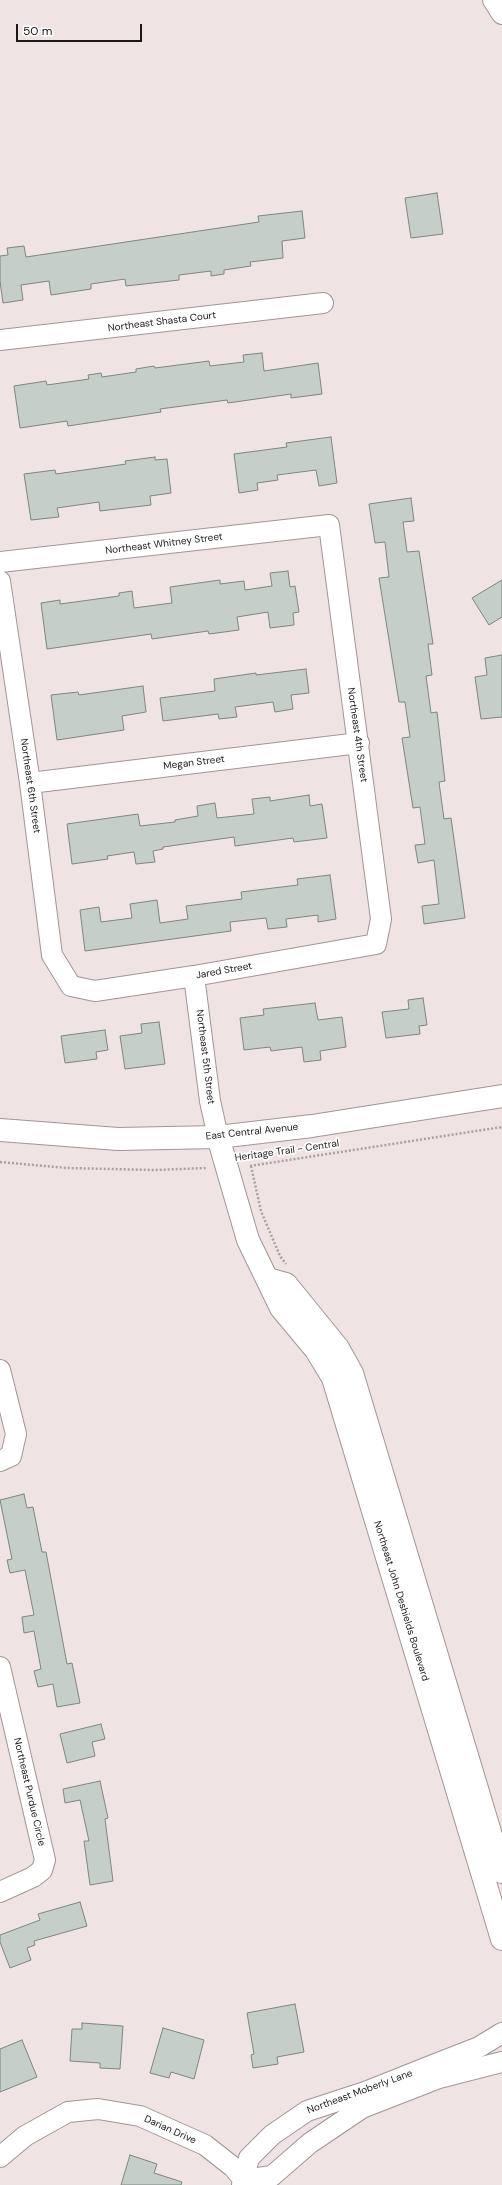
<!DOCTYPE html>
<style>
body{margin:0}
#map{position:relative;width:502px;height:2185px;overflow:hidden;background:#efe3e4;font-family:"DM Sans",sans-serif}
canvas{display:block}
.scale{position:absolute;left:16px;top:24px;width:126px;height:18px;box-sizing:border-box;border:2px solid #1c1818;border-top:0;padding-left:5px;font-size:12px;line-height:14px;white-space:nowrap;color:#1c1818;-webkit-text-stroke:3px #fff;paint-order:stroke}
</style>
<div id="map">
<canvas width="502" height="2185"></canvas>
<div class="scale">50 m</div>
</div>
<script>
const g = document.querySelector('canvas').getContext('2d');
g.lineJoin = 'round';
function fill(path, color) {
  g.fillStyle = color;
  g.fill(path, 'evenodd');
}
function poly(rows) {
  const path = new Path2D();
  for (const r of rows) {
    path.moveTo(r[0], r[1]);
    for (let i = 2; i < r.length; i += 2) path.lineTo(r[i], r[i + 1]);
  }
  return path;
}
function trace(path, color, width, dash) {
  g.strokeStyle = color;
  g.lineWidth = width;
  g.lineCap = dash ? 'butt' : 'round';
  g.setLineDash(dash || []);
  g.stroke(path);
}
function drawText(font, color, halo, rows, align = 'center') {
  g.font = font + ' "DM Sans",sans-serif';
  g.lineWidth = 3.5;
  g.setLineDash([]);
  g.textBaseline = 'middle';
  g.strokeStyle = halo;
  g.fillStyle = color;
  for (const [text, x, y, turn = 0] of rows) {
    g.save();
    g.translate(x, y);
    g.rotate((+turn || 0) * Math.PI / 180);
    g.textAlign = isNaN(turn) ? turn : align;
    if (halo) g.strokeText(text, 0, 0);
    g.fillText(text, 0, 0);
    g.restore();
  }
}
const building = poly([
 [437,193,443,234,411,238,405,198,437,193],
 [302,211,305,238,282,241,283,258,250,262,251,266,224,270,224,274,211,276,211,271,179,275,179,280,126,286,125,279,91,284,91,289,51,295,49,281,21,285,23,300,3,303,0,281,0,256,8,255,7,248,24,246,26,257,259,222,258,216,302,211],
 [262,353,264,371,318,363,322,394,291,398,291,394,228,403,227,400,160,409,161,412,68,426,67,421,20,428,14,386,46,381,47,385,89,379,88,375,101,373,102,377,136,372,136,369,154,366,155,368,209,361,210,366,244,362,243,355,262,353],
 [331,437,337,483,319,486,316,470,277,475,278,480,257,483,258,490,239,493,234,454,287,447,286,443,331,437],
 [155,457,155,460,167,459,171,493,150,496,151,505,100,511,99,502,57,508,59,517,31,520,24,474,55,470,56,474,126,464,125,461,155,457],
 [411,498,414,521,403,522,407,552,419,551,433,644,428,644,432,675,426,676,431,713,437,712,445,781,439,782,444,819,451,818,465,918,424,924,422,906,439,904,434,860,418,863,415,845,425,844,420,807,413,808,402,738,410,737,405,702,399,702,379,578,389,577,385,542,375,543,369,504,411,498],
 [288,571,290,587,295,586,299,612,293,613,294,625,270,628,268,612,237,617,239,630,209,634,208,631,152,639,151,634,47,649,41,603,60,600,60,604,119,596,119,593,132,591,134,608,172,603,170,587,220,580,220,584,244,581,245,590,272,586,270,573,288,571],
 [502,580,502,617,489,625,472,598,502,580],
 [502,655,502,717,481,719,475,677,487,675,485,658,502,655],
 [306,669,309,693,291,695,293,709,275,712,273,702,235,707,237,717,219,719,218,714,163,721,160,698,215,691,214,679,256,673,256,675,306,669],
 [143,686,146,712,122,716,124,730,57,740,51,695,78,692,79,695,143,686],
 [309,795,310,806,322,804,327,838,294,842,293,838,235,846,234,837,163,847,163,849,153,851,155,862,136,864,134,852,107,856,108,859,72,864,67,824,138,814,140,826,175,822,175,820,198,816,197,806,215,803,217,818,254,814,252,799,270,797,270,801,309,795],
 [330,875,336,919,318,922,318,915,286,919,287,927,268,929,266,918,230,922,231,931,85,951,80,910,99,907,101,922,132,918,130,904,157,900,160,923,188,919,186,906,242,899,241,892,298,885,297,879,330,875],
 [423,998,427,1025,419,1026,420,1034,386,1038,382,1012,409,1009,408,1000,423,998],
 [315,1003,318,1020,342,1017,346,1047,320,1051,321,1060,304,1062,302,1047,271,1051,270,1047,244,1050,240,1018,264,1015,263,1009,315,1003],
 [159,1022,165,1064,125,1069,120,1036,142,1033,141,1024,159,1022],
 [105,1030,108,1050,96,1052,97,1059,65,1063,61,1036,105,1030],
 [24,1494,27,1508,33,1507,42,1552,46,1552,67,1664,72,1663,80,1703,57,1707,53,1684,38,1687,34,1671,41,1669,34,1631,24,1633,22,1617,34,1615,25,1570,10,1573,7,1560,12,1559,0,1500,24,1494],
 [101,1724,105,1739,92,1742,95,1756,67,1763,60,1734,101,1724],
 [100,1781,108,1818,105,1819,113,1881,90,1885,84,1841,89,1841,80,1800,65,1803,63,1789,100,1781],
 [80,1902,87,1926,34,1941,35,1945,27,1948,31,1960,10,1968,0,1942,0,1935,40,1920,38,1914,80,1902],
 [295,2004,304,2052,277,2057,278,2064,253,2068,251,2055,254,2054,247,2013,295,2004],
 [82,2023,123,2026,120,2069,100,2068,100,2063,70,2061,72,2029,82,2029,82,2023],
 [163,2028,204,2040,194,2079,171,2072,169,2078,150,2073,163,2028],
 [22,2040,37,2077,0,2092,0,2049,22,2040],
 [130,2155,157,2164,154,2173,182,2182,181,2185,121,2185,130,2155]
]);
const path = poly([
 [0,1162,67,1168,154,1170,207,1168],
 [250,1166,502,1127],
 [251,1166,261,1211,280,1256,286,1264]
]);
const street = poly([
 [493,0,502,14],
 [0,340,323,303],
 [0,562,329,525,381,919,376,944,194,976,95,991,71,986,52,955,30,783,0,581],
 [30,783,359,743],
 [194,976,210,1101,218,1137],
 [0,1370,16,1434,11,1456,0,1461],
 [0,1667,45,1860,42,1870,33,1877,0,1892],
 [0,2157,25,2136,68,2112,98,2109,140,2116,205,2145,233,2167,244,2180],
 [244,2180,272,2176,310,2143,362,2108,439,2078,502,2062],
 [242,2185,249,2158,272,2135,307,2111,365,2092,433,2065,479,2047,502,2033]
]);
const secondary = poly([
 [0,1130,118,1139,218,1137,312,1126,502,1096],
 [218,1137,248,1240,281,1308,316,1350,333,1378,502,1939],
 [268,1279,286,1284,338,1348,352,1373,502,1872]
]);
const streetNames = [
 ["Northeast Shasta Court",162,322,-7],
 ["Northeast Whitney Street",164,544,-7],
 ["Northeast 4th Street",357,735,82],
 ["Megan Street",194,763,-7],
 ["Northeast 6th Street",30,786,82],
 ["Jared Street",224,971,-10],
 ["Northeast 5th Street",205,1057,83],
 ["East Central Avenue",252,1132,-6],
 ["Heritage Trail - Central",287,1151,-8],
 ["Northeast John Deshields Boulevard",401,1601,73],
 ["Northeast Purdue Circle",29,1792,77],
 ["Northeast Moberly Lane",360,2092,-20],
 ["Darian Drive",170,2130,24]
];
fill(building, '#c5cec8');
trace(building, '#7d8681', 1);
trace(street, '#a19696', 22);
trace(secondary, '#a19696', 24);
trace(path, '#aba1a2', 2.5, [2, 2]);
trace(street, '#fff', 20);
trace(secondary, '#fff', 22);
drawText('10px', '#1c1818', '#fff', streetNames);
</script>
